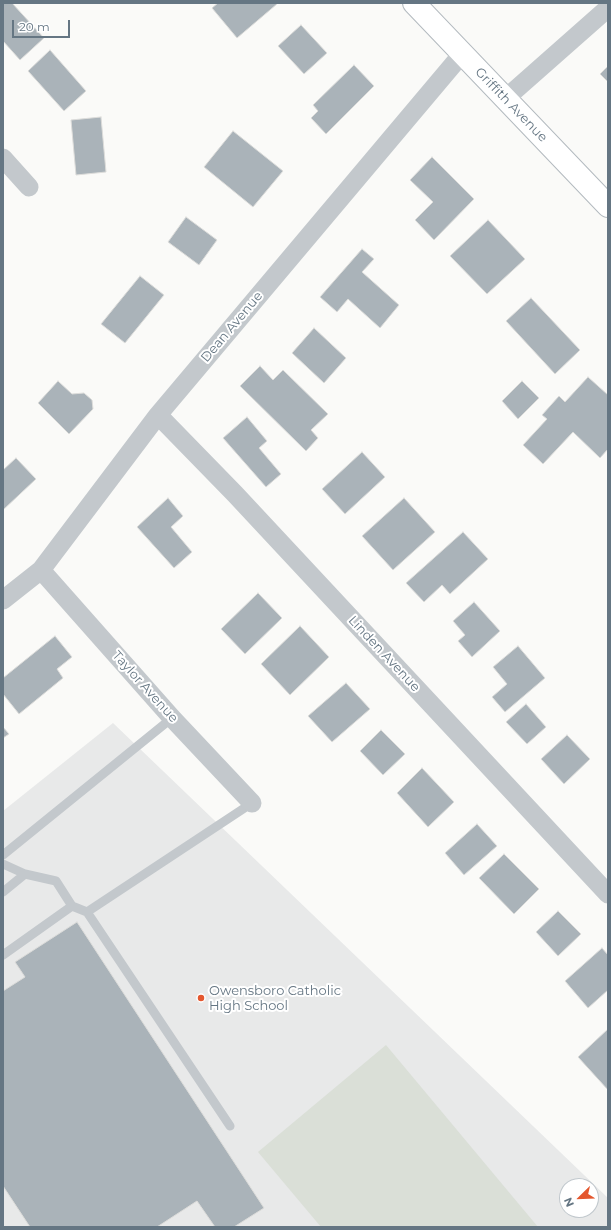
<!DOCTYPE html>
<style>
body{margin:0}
#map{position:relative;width:611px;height:1230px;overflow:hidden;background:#fafaf8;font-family:Montserrat,sans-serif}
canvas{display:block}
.frame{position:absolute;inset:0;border:4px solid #657683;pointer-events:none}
.north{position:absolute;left:559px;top:1178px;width:40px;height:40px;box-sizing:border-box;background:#fff;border:1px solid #c1c8cd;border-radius:50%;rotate:247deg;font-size:11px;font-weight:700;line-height:16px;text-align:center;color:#657683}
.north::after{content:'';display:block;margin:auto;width:14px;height:18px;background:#e4572e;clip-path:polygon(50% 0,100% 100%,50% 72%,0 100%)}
.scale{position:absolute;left:12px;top:20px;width:58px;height:18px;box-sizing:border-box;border:2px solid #657683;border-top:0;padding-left:5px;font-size:12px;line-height:14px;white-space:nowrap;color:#657683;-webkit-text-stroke:3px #fff;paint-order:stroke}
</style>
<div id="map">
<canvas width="611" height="1230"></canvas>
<div class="frame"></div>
<div class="north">N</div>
<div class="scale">20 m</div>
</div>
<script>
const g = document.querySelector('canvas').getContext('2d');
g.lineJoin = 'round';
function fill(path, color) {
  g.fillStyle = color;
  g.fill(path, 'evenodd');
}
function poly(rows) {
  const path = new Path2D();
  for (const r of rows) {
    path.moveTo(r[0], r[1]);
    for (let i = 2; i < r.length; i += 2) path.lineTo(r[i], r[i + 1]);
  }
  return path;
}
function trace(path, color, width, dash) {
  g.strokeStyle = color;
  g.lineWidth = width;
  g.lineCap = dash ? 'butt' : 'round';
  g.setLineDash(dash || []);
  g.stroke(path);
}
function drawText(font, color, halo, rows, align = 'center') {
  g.font = font + ' Montserrat,sans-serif';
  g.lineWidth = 4;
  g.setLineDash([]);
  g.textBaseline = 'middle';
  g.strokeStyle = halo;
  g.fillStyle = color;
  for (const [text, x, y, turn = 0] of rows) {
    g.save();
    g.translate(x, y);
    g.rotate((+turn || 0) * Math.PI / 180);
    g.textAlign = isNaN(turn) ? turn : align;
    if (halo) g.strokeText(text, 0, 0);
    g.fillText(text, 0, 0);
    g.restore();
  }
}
const built = poly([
 [113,723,608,1198,608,1227,3,1227,3,811],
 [567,1186,591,1186,591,1210,567,1210]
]);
const green = poly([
 [386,1045,538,1227,321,1227,258,1152]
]);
const building = poly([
 [3,3,12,3,44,38,20,60,3,41,3,3],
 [218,3,276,3,277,4,237,38,212,8,218,3],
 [301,25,327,53,304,74,278,46,301,25],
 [50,50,86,91,64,111,28,71,50,50],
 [354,65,374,86,326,134,311,118,318,111,313,105,354,65],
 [608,66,608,82,600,74,608,66],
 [101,117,106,172,76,175,71,120,101,117],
 [233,131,283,171,253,207,204,167,233,131],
 [432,157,474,199,434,240,415,220,433,202,410,180,432,157],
 [186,217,217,240,199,265,168,242,186,217],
 [488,220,525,259,487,294,450,256,488,220],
 [362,249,374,259,362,272,399,305,380,328,348,299,337,312,320,297,362,249],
 [140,276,164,295,125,343,101,324,140,276],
 [531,298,580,350,555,374,506,321,531,298],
 [314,328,346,358,324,383,292,353,314,328],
 [260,366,273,380,283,370,328,414,311,430,318,438,306,451,240,386,260,366],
 [588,377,608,395,608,449,600,458,573,432,543,464,523,445,547,419,542,415,559,396,565,402,588,377],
 [58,381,72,394,84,393,92,400,93,409,69,434,38,403,58,381],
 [522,381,539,398,518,419,502,401,522,381],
 [247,417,267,441,259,448,281,474,266,487,223,438,247,417],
 [362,452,385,477,345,514,322,489,362,452],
 [16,458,36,479,3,510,3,470,16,458],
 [168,498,183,516,171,527,192,552,174,568,137,527,168,498],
 [404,498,435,532,393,570,362,536,404,498],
 [463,532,488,559,450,594,442,585,424,602,406,583,463,532],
 [258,593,282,618,245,654,221,629,258,593],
 [474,602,500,631,472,657,458,641,465,635,453,621,474,602],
 [300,626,329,657,290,695,261,664,300,626],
 [55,636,72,657,57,669,63,678,19,714,3,694,3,678,55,636],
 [518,646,545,678,505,712,492,697,507,684,493,667,518,646],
 [346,683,370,709,332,742,308,716,346,683],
 [526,704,546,727,527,744,506,722,526,704],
 [3,727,9,734,3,738,3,727],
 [381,730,405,754,383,775,360,751,381,730],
 [567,735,590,759,564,784,541,759,567,735],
 [422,768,454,802,428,827,397,793,422,768],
 [477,824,497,846,464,875,445,853,477,824],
 [504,854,539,889,514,914,479,878,504,854],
 [558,911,581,934,558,956,536,932,558,911],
 [77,922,264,1208,234,1227,215,1227,197,1201,157,1227,30,1227,3,1186,3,991,25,977,15,962,77,922],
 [602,948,608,955,608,990,588,1008,565,981,602,948],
 [608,1029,608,1090,578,1057,608,1029]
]);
const lane = poly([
 [3,855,172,718],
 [3,864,25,874,3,892],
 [72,906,87,912,230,1126],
 [87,912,252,803],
 [3,955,72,906,56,881,25,874]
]);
const street = poly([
 [505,99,608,8],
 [3,158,29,187],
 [158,415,235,494,608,894],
 [41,570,172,718,252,803],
 [3,600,41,570,158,415,462,54]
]);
const secondary = poly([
 [414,3,608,206]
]);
const markers = [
 [201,998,4,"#e4572e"]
];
const streetNames = [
 ["Griffith Avenue",511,105,46],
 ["Dean Avenue",232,327,-50],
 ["Linden Avenue",384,654,47],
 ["Taylor Avenue",145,687,48]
];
const poiNames = [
 ["Owensboro Catholic",209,991],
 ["High School",209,1006]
];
fill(built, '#e8e9e9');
fill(green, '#dadfd7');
fill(building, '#aab3b9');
trace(building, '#dcdcda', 1);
trace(secondary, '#b3babf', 24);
trace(lane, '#c3c8cc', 9);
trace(street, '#c3c8cc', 19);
trace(secondary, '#fff', 22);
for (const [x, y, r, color] of markers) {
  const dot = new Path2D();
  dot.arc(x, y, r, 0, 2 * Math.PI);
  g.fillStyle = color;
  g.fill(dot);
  trace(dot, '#fff', 1.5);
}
drawText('13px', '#657683', '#fff', streetNames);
drawText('13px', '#657683', '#fff', poiNames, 'left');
</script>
